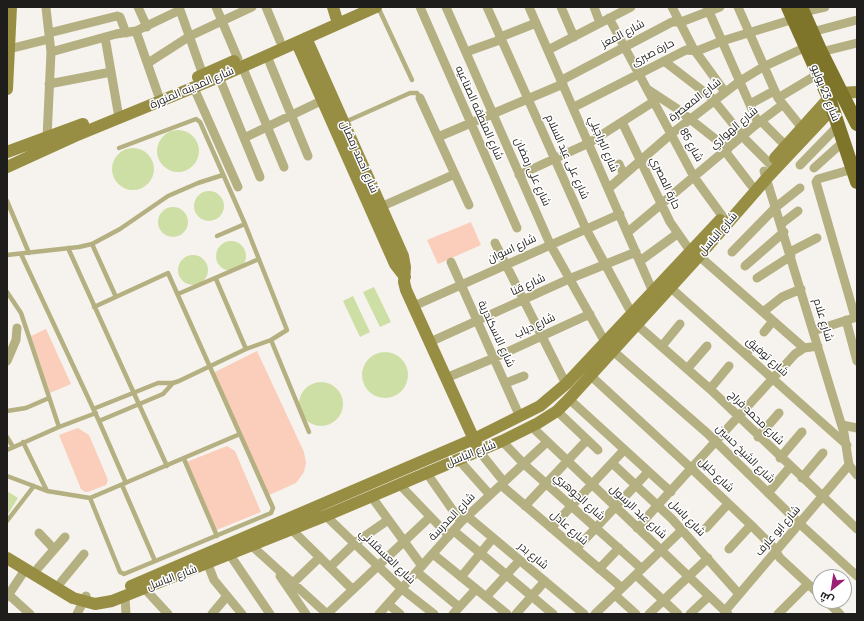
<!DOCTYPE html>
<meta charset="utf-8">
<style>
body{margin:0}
#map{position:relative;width:864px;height:621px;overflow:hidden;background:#f6f3ee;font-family:Manrope,Cairo,sans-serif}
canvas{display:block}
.frame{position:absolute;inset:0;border:8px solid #1e1d1b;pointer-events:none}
.north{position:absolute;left:812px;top:569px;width:40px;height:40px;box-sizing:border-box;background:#fff;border:1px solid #a5a5a4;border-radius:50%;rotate:210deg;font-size:11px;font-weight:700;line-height:16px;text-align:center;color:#1e1d1b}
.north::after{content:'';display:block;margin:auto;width:14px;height:18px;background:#9b1f76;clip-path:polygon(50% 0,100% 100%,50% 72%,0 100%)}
</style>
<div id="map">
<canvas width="864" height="621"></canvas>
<div class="frame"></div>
<div class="north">ش</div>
</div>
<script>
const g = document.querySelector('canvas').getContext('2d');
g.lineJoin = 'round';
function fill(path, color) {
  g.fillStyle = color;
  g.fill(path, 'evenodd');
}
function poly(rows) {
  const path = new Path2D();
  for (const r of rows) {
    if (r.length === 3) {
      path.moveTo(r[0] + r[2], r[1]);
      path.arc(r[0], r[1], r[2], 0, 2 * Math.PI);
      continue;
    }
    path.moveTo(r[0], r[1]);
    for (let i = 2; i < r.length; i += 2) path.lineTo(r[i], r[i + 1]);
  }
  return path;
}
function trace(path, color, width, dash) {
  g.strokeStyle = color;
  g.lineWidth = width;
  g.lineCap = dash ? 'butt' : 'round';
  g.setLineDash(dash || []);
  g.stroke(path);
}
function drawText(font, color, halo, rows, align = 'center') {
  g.font = font + ' Manrope,Cairo,sans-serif';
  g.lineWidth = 3;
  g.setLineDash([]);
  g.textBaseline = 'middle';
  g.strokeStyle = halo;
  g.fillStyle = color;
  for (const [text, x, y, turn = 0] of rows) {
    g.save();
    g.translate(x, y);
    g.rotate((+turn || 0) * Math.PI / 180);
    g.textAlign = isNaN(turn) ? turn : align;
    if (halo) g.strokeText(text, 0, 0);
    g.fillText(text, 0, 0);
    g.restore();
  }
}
const green = poly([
 [471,222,481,245,438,264,427,240],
 [46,329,71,384,50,393,31,336],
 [257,351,304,452,306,463,304,472,296,483,267,496,212,377,213,373],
 [78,428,89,435,108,480,106,485,88,492,85,492,81,489,59,435],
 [227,446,235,451,261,512,214,531,184,463]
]);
const water = poly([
 [178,151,21],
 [133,169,21],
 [209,206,15],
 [173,222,15],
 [231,256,15],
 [193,270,15],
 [374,287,391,322,380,327,363,292],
 [353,296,370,332,360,337,343,301],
 [385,375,23],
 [321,404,22],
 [7,491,18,498,8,514,7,513]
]);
const lane = poly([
 [378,7,412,80],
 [345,122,410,93,417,93,420,98],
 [7,201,29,253],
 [217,236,245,224],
 [92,244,116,297],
 [68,248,167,466],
 [21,254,99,421,126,483],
 [7,255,79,247,92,244,120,229,168,196,198,183,223,175],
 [216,279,246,349],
 [7,292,21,313,59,427],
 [178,294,259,259],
 [271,340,309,432],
 [93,409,158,383,173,383,179,381,246,349,271,340,287,330,245,224,200,122,196,119,119,148],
 [7,411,26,408,49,398],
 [99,421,163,394,173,383],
 [7,437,13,447],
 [23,442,47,491],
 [7,450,59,427,96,413],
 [184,459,217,536],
 [7,476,47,491,90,498,240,434],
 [122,485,155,561],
 [90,498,120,572,124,574,271,513,273,508,168,273,94,307],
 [7,521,34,486]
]);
const street = poly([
 [138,7,147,27],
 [179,7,203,75],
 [216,7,238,59],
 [266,7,280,41],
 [420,7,517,228],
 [446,7,550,244,605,342],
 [487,7,586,229,632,314],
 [529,7,653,292],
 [561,7,574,37],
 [594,7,600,23],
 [672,7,693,48,725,92],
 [707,7,758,123],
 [738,7,778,98,802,128],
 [46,8,51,52,47,138],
 [803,12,825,7],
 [609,18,694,177,723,217],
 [136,31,158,94],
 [812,32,857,20],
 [49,33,117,16,120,17,126,33],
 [105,37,118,112],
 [9,49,49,39],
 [548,50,631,7],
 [51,52,116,34,136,31,180,10],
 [466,52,497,41,503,36,536,23],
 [821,52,857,43],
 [267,56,308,156],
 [664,61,712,98,746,140,770,164],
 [148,63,190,36,252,7],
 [242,66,284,167],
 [219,77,260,177],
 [562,80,672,22,681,22,720,7],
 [49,84,111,72],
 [194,88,238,187],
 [647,89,676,108,728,149],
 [420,98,469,205],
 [778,98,818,74],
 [750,104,774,91],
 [574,107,686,50,697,51,722,41,794,19],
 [761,121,786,146],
 [622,122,670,222,691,252],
 [438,137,563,84],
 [244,138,323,100],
 [725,151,751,185],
 [619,164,624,175],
 [800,165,838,126],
 [814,168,843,142],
 [853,169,818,179,816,182,855,317],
 [764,171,844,433,849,465,857,475],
 [519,175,589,143,653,102],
 [609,188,671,134,740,81,763,67,806,47],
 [376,209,455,174],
 [781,224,798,211],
 [628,232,753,127,782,105],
 [495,243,566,384],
 [732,252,776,207,800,188],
 [790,252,817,238],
 [699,256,804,348],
 [640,261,677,234],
 [451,262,520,417],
 [745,266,784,232],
 [757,278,791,256],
 [671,288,847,445],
 [414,306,620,214],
 [763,312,782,297,801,289],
 [846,320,857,361],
 [637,325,710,389,857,529],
 [813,331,857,317],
 [764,332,773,321],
 [430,342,569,279,636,252],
 [662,346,680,324],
 [613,351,707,433,800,524,857,576],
 [746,354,752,346],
 [7,361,16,340,17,328],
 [687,369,707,346],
 [591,376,692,469,751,525,772,546,780,558,820,595],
 [446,378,494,358,590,314],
 [506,383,524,376],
 [710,389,729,366],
 [569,399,671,492],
 [557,411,598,450],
 [842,425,857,428],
 [531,426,728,614],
 [758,437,779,413],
 [502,441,524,464,642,569],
 [479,451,504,482],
 [780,458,802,432],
 [458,459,490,495],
 [612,463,672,519,739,594],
 [426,472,461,522],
 [802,478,823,453],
 [399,484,449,536],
 [501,485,622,588],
 [768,493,790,467],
 [371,496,422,566],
 [525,506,587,440],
 [326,516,402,589,434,614],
 [467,516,584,614],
 [551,528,624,450],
 [637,528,795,354,804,348,818,346],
 [706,528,728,504],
 [291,529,352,589],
 [454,531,553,614],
 [39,533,54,549],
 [252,546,327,614],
 [576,549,648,472],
 [729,549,751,525],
 [433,554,507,614],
 [230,555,270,614],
 [205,557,214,580,242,614],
 [330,567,355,543,388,520],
 [38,568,65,537],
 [599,569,619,548],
 [417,572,459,607],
 [636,575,678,614],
 [280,576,306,614],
 [461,577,493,538],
 [61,582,84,554],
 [293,583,320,557],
 [145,589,168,614],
 [9,595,30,614],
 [615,595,636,614],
 [7,597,25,570],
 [125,597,126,614],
 [486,597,520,560],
 [826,601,840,614],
 [388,604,400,614],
 [725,611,849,465],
 [77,614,86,596],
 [212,614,227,596],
 [327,614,430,517],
 [379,614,461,522,547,442],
 [453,614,476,589],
 [516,614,545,581],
 [595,614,682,530],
 [649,614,708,558],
 [690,614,709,596],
 [778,614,808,584]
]);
const secondary = poly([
 [333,7,336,17],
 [306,38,403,256,405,267,404,282,406,290,477,446],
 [297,43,395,264,405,277],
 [198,77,234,61],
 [7,89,11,7],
 [840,93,857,92],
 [7,152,83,124],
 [775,158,829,98],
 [7,167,75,136,219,77,376,7],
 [7,558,73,598,95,604,112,601,330,514,502,441,538,423,557,411,569,399,699,256,767,178,832,109],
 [131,586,474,439,540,406,566,384,720,220]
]);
const primary = poly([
 [788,7,829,98,857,182],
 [801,7,821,52,857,124]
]);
const streetNames = [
 ["شارع المعز",623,34,-28],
 ["حارة صبرى",653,53,-27],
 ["شارع المدينه المنورة",192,88,-23],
 ["شارع 23 يوليو",825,93,68],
 ["شارع المعصرة",695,100,-38],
 ["شارع المنطقه الصناعيه",479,113,66],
 ["شارع الهواري",734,128,-40],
 ["شارع البراجيلي",603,144,67],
 ["شارع 85",691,145,61],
 ["شارع احمد رمضان",359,157,66],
 ["شارع على عبد السلام",567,157,66],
 ["شارع على رمضان",532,172,66],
 ["حارة المصري",665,183,65],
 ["شارع الباسل",718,234,-49],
 ["شارع اسوان",512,249,-25],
 ["شارع قنا",528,285,-25],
 ["شارع علام",823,320,73],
 ["شارع دياب",535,326,-25],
 ["شارع الاسكندرية",496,334,65],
 ["شارع توفيق",767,357,42],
 ["شارع محمد فراج",756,418,44],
 ["شارع الباسل",471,454,-22],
 ["شارع الشيخ حسين",745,454,45],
 ["شارع خليل",716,475,44],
 ["شارع الجوهري",579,497,42],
 ["شارع عبد الرسول",638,512,43],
 ["شارع المدرسة",452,517,-46],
 ["شارع باسل",687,518,46],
 ["شارع عادل",569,528,41],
 ["شارع ابو عارف",778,531,-49],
 ["شارع بدر",533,556,40],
 ["شارع العسقلاني",387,557,44],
 ["شارع الباسل",172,578,-21]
];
fill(green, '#fbcdbb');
fill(water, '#cddfa4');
trace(lane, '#b5b081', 4.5);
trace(street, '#b5b081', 9);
trace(secondary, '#978e44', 12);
trace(primary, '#7f752a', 14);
drawText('11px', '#1e1d1b', '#fff', streetNames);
</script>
